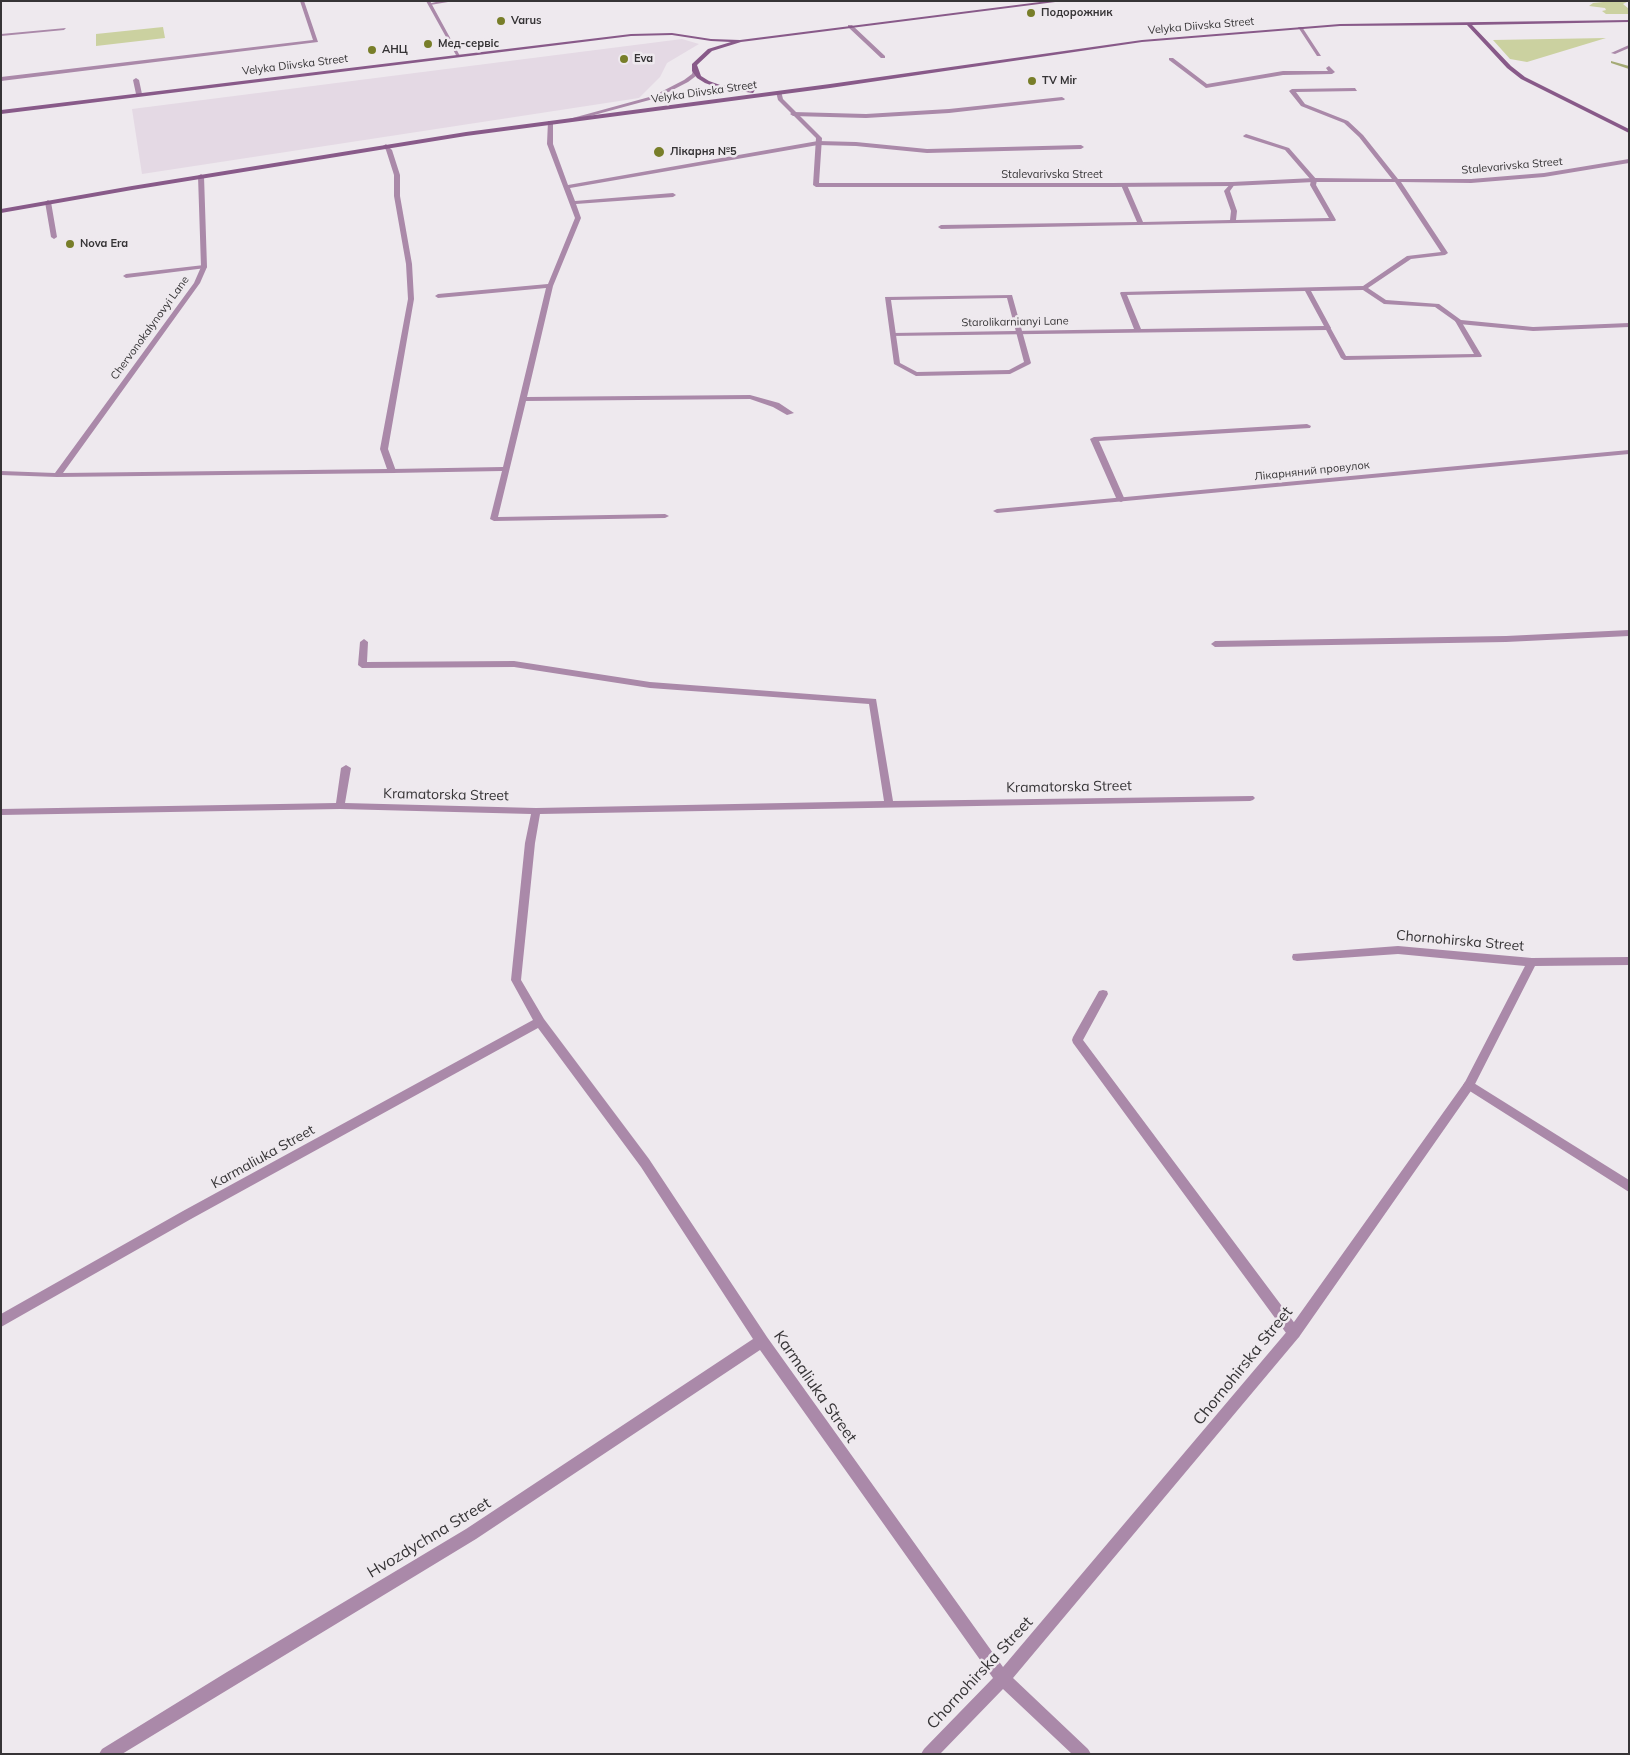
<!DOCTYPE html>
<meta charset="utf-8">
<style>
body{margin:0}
#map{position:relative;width:1630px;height:1755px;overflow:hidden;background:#eee9ee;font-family:Mulish,sans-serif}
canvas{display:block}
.frame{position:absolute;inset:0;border:2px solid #363436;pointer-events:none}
</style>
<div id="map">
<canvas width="1630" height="1755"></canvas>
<div class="frame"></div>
</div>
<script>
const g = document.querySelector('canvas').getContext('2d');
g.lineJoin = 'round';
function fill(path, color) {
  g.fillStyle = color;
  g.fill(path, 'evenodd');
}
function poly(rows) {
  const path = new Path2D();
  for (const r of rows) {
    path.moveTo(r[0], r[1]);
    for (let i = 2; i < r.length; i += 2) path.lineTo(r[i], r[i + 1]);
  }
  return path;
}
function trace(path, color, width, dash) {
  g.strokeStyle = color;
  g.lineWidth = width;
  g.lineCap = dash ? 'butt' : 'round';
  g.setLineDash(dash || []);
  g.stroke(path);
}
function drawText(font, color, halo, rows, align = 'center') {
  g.font = font + ' Mulish,sans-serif';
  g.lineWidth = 5;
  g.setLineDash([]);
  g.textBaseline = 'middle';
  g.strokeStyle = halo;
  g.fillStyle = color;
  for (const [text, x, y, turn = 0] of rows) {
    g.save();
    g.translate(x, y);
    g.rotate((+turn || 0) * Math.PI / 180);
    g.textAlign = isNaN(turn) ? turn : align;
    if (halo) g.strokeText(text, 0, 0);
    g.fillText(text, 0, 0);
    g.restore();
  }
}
const built = poly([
 [682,39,699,44,667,63,660,77,639,98,142,174,132,109]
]);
const green = poly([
 [1613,1,1627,2,1623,4,1629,9,1629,14,1606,14,1602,11,1606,10,1605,8,1589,6,1593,3],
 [163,27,165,38,96,46,96,34],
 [1606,38,1527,62,1510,59,1493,40]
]);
const stream = poly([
 [1611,61,1629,66,1629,69,1611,63,1611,61]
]);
const lane = poly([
 [300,1,304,1,318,42,1,81,1,77,313,40,300,1],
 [440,1,454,1,430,5,428,4,440,1],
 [848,25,852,25,885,56,885,58,881,58,848,27,848,25],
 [1298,27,1302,27,1321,56,1317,56,1298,27],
 [66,28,64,30,1,36,1,34,66,28],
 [1169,58,1173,58,1207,84,1283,71,1328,71,1326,68,1329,66,1335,72,1332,74,1283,75,1206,88,1169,60,1169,58],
 [693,70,698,71,696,76,688,82,657,98,572,121,569,119,653,96,684,80,692,74,693,70],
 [136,78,139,80,142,94,139,96,136,94,133,80,136,78],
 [1062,97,1065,99,1064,100,949,113,866,118,793,116,790,114,793,112,866,114,949,109,1062,97],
 [548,121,553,122,553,144,568,185,818,141,856,142,927,149,1081,145,1084,147,1081,149,927,153,856,146,818,145,570,188,575,201,673,193,676,195,673,197,576,204,581,218,553,286,527,397,750,395,779,403,794,413,787,415,773,407,750,399,526,401,498,517,665,514,669,516,665,518,494,521,490,519,502,471,392,473,388,471,392,469,503,467,546,288,438,298,435,296,438,294,548,284,575,218,547,144,548,121],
 [1246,134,1289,148,1317,180,1316,185,1336,220,1335,221,941,229,938,227,941,225,1137,222,1121,185,1124,183,1127,185,1143,222,1230,220,1231,211,1224,191,1232,182,1235,184,1230,191,1237,211,1236,220,1329,218,1310,185,1311,180,1285,150,1244,137,1243,136,1246,134],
 [48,200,51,202,57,237,54,239,51,237,45,202,48,200],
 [204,265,207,267,206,268,126,278,123,276,126,274,204,265],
 [1012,295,1031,363,1030,364,1010,374,916,376,894,364,885,297,1012,295],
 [1007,298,1024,362,1009,370,917,372,900,363,891,300,1007,298],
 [1458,319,1461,321,1482,356,1481,357,1344,360,1341,358,1325,328,1330,327,1346,356,1474,354,1455,321,1458,319],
 [1307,424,1311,426,1310,428,1099,441,1125,500,1121,502,1117,500,1090,439,1094,437,1307,424],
 [1103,990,1107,991,1108,994,1083,1040,1299,1329,1300,1333,1299,1337,1294,1339,1289,1337,1073,1043,1072,1040,1073,1037,1099,991,1103,990],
 [1469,1080,1629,1180,1629,1192,1465,1088,1463,1085,1465,1082,1469,1080]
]);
const street = poly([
 [426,1,430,1,460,56,456,55,426,1],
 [1629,45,1629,48,1615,54,1611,53,1629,45],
 [1355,88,1357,91,1296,92,1305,104,1348,121,1363,135,1398,179,1471,179,1544,173,1629,159,1629,163,1544,177,1471,183,1401,182,1448,253,1445,255,1411,259,1368,288,1386,300,1439,304,1461,320,1533,327,1629,323,1629,327,1533,331,1459,324,1435,307,1384,304,1363,290,1311,291,1331,328,1328,330,891,336,891,334,893,333,1134,329,1120,293,1121,292,1363,286,1407,256,1441,252,1395,182,1314,182,1232,186,1113,187,816,187,813,185,816,138,778,100,776,92,781,91,783,99,822,138,819,183,1113,183,1232,182,1314,178,1392,179,1359,137,1344,123,1301,106,1289,91,1292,89,1355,88],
 [1305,291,1324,326,1141,329,1127,295,1305,291],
 [386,144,392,150,400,175,400,196,412,264,414,299,388,449,396,471,395,473,57,477,1,475,1,471,55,473,194,283,201,267,198,176,201,174,204,176,207,267,200,283,63,473,387,469,380,449,408,299,406,264,394,196,394,175,386,150,383,146,386,144],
 [1629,450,1629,454,997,513,993,511,997,509,1629,450],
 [1629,630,1629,636,1506,642,1215,647,1211,644,1215,641,1506,636,1629,630],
 [364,639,368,642,367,662,514,661,650,682,876,699,893,801,1253,796,1255,798,1253,800,1250,801,540,814,535,843,521,980,544,1019,649,1159,767,1337,1003,1667,1289,1329,1465,1082,1525,966,1398,954,1297,961,1293,960,1292,957,1293,954,1398,946,1532,958,1629,957,1629,965,1535,966,1473,1088,1299,1337,1013,1678,1088,1749,1091,1754,1072,1754,1003,1689,940,1754,921,1754,924,1749,993,1678,760,1350,476,1539,122,1754,99,1754,102,1749,227,1672,466,1529,753,1339,641,1167,538,1028,191,1219,1,1327,1,1314,183,1211,533,1020,511,980,525,843,531,814,340,809,1,815,1,809,336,803,341,768,346,765,351,768,345,803,536,808,884,801,869,704,650,688,514,667,362,668,358,665,360,642,364,639]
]);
const secondary = poly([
 [1048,1,1063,1,741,42,712,51,697,65,701,76,709,81,720,85,755,90,753,93,719,88,705,83,697,78,692,71,692,64,708,49,731,42,711,41,672,35,631,36,1,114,1,110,631,34,672,33,711,39,740,40,1048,1],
 [1629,20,1629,22,1472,25,1511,66,1525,77,1629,129,1629,133,1521,79,1507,68,1467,25,1340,26,1142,42,830,88,466,136,132,190,1,213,1,209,132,186,466,132,830,84,1142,40,1340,24,1629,20]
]);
const markers = [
 [1031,13,5,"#787e29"],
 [501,21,5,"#787e29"],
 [428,44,5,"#787e29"],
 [372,50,5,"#787e29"],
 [624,59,5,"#787e29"],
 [1032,81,5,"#787e29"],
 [659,152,6,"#787e29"],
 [70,244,5,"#787e29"]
];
const farPoinames = [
 ["Подорожник",1041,13],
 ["Varus",511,21],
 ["Мед-сервіс",438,44],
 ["АНЦ",382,50],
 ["Eva",634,59],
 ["TV Mir",1042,81],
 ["Лікарня №5",670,152],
 ["Nova Era",80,244]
];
const farStreetnames = [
 ["Velyka Diivska Street",1201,26,-5],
 ["Velyka Diivska Street",295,65,-7],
 ["Velyka Diivska Street",704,92,-8],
 ["Stalevarivska Street",1512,166,-5],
 ["Stalevarivska Street",1052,175],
 ["Starolikarnianyi Lane",1015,322,-1],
 ["Chervonokalynovyi Lane",150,328,-54],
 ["Лікарняний провулок",1312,471,-6]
];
const streetNames = [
 ["Kramatorska Street",1069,787,-1],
 ["Kramatorska Street",446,795,1],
 ["Chornohirska Street",1460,941,5],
 ["Karmaliuka Street",263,1157,-29]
];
const nearStreetnames = [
 ["Chornohirska Street",1243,1366,-51],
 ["Karmaliuka Street",815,1387,55],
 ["Hvozdychna Street",429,1538,-31],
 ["Chornohirska Street",980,1673,-47]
];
fill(built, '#e4d9e4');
fill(green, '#cbd1a0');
fill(stream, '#a4aa75');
fill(lane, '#aa89a9');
fill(street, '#aa89a9');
fill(secondary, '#885a89');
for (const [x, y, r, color] of markers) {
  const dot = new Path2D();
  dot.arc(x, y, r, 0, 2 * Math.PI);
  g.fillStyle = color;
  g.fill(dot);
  trace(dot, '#eee9ee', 2);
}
drawText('bold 11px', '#363436', '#eee9ee', farPoinames, 'left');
drawText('11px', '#363436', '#eee9ee', farStreetnames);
drawText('14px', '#363436', '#eee9ee', streetNames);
drawText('16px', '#363436', '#eee9ee', nearStreetnames);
</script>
